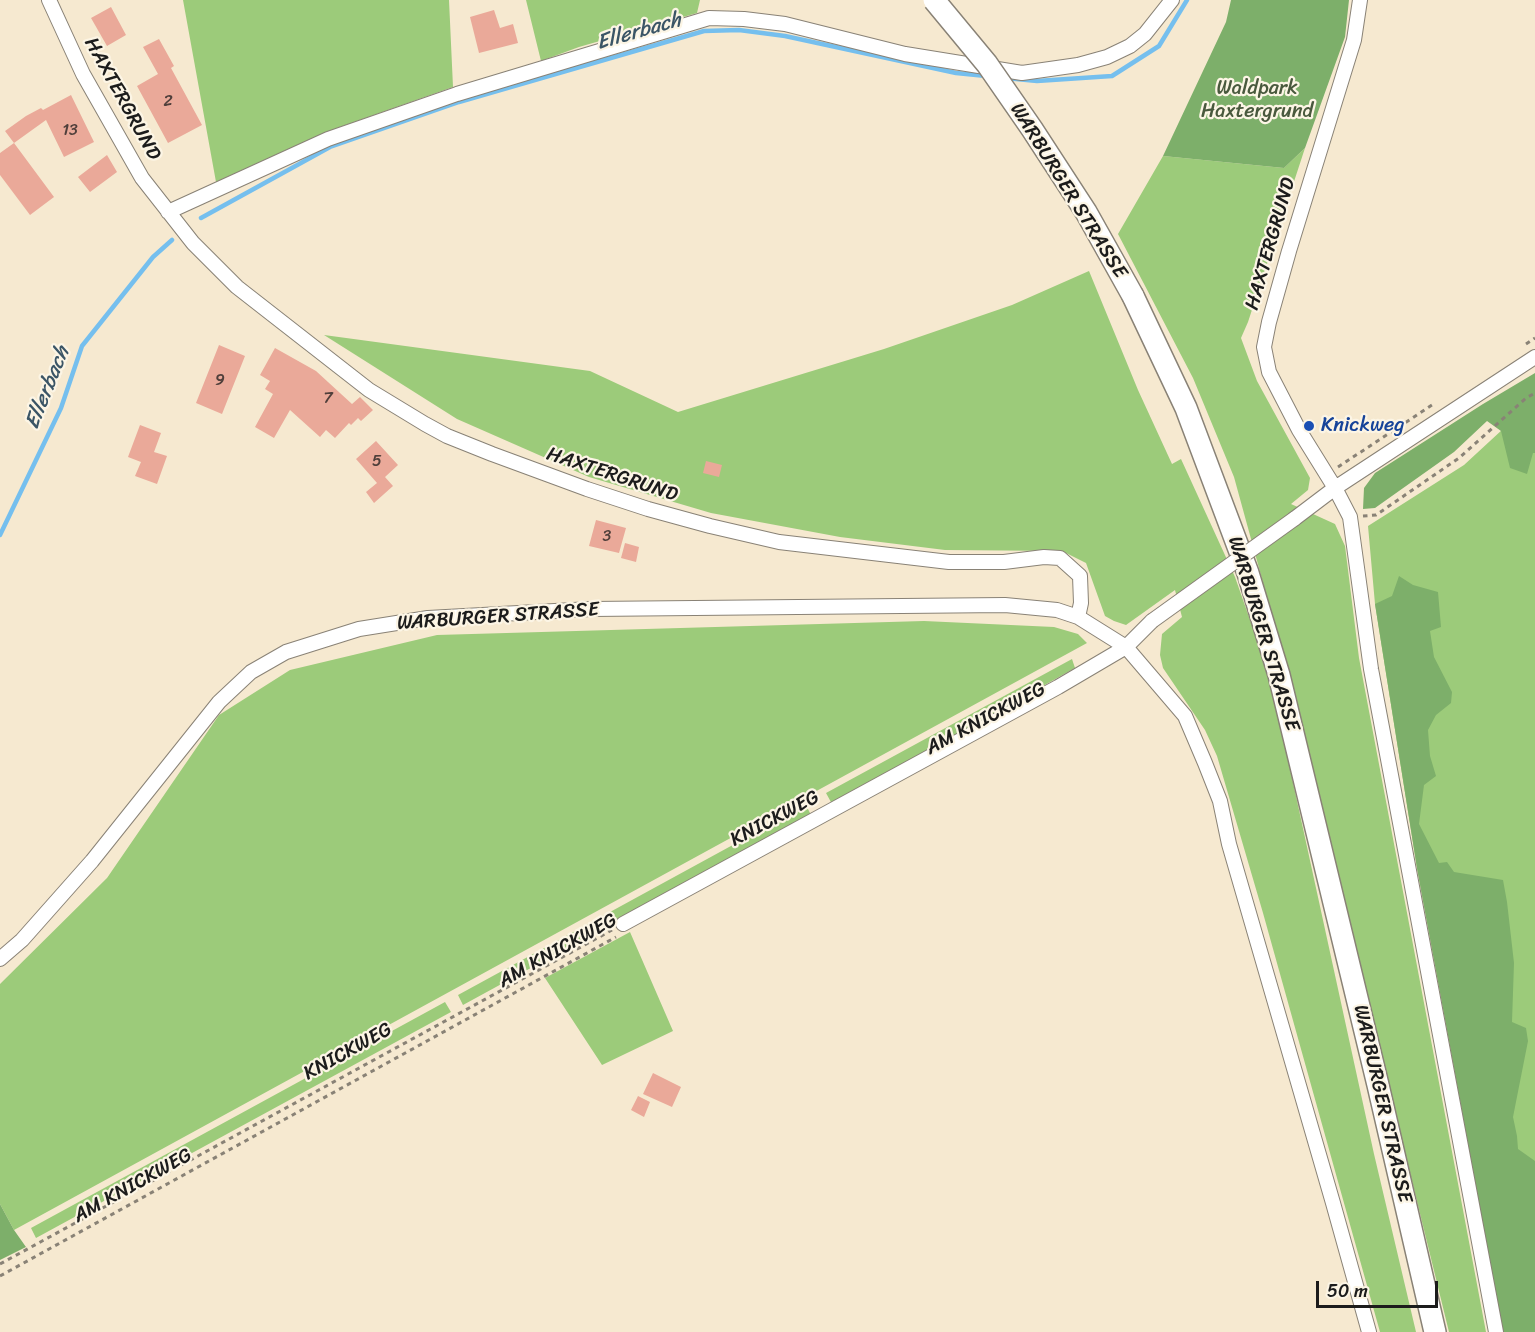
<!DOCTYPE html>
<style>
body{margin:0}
#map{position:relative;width:1535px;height:1332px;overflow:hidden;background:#f6e9d0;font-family:Sriracha,sans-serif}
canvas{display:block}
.scale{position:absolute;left:1316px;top:1281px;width:122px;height:27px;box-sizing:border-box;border:3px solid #1c1c1c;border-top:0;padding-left:8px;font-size:18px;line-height:21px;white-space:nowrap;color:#1c1c1c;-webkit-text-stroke:4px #fcf5e5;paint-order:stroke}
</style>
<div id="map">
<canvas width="1535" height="1332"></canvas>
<div class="scale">50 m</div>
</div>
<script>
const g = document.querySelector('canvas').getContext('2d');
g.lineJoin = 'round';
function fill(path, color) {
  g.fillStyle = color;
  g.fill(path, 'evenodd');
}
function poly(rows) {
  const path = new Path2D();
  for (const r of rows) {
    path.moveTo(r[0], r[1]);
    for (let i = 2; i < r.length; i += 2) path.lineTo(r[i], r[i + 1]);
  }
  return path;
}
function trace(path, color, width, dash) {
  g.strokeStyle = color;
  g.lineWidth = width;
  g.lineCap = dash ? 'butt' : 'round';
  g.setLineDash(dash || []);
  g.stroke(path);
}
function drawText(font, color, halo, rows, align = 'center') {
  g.font = font + ' Sriracha,sans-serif';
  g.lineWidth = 4.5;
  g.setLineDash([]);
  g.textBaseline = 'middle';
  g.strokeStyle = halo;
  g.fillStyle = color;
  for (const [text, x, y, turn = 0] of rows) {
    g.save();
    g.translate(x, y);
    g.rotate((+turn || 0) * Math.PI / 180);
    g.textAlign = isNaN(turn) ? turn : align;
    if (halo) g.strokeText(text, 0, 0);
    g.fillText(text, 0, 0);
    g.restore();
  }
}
const green = poly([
 [183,0,449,0,453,87,326,132,216,182],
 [526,0,700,0,697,13,579,47,541,61],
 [1305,148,1248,322,1241,338,1257,381,1310,478,1308,490,1291,504,1335,524,1345,546,1359,658,1486,1332,1449,1332,1287,670,1234,477,1193,378,1118,234,1163,156,1284,168],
 [1089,271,1138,390,1172,464,1181,459,1235,577,1270,677,1374,1154,1416,1332,1380,1332,1263,913,1217,756,1205,730,1163,668,1160,655,1162,634,1182,617,1175,590,1126,625,1114,621,1105,616,1086,563,1062,551,945,550,840,537,711,513,589,477,457,419,324,335,590,371,678,412,884,349,1012,305],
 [1535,401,1535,1332,1503,1332,1417,868,1375,604,1368,526,1464,465,1529,405],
 [924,621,1054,627,1078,634,1087,643,14,1230,0,1204,0,984,107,878,219,715,290,670,437,635],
 [1072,659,1075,668,832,804,826,793],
 [806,805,811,815,463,1005,458,995],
 [630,932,673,1031,602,1065,545,978],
 [445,1002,451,1012,36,1238,31,1228]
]);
const forest = poly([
 [1231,0,1349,0,1345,37,1305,148,1284,168,1163,156,1226,22],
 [1535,373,1535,453,1533,453,1527,474,1510,468,1501,431,1487,421,1454,452,1375,508,1363,509,1364,488,1375,473,1483,404],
 [1399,576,1413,585,1438,592,1441,627,1430,631,1434,657,1452,692,1451,703,1436,715,1428,730,1430,756,1436,776,1424,785,1419,824,1439,863,1447,862,1454,872,1503,880,1507,902,1514,963,1512,1022,1526,1028,1528,1041,1513,1117,1517,1136,1518,1149,1535,1161,1535,1332,1503,1332,1417,868,1375,604,1392,596],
 [0,1204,14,1230,26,1247,0,1260]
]);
const stream = poly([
 [1006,78,1037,81,1112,76,1159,46,1187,0],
 [201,218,330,147,459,102,704,31,739,30,785,36,956,73,986,76],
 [0,535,61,408,82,346,153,257,172,240]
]);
const building = poly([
 [111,7,126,35,107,46,91,18],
 [494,10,500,28,513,24,518,43,479,53,470,17],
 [159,39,174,66,171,68,202,125,168,143,137,86,158,74,143,47],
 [71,95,94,142,64,157,46,120,14,143,5,131,26,116,41,108,43,110],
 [14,143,54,197,30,215,0,175,0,153],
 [107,155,117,172,90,192,78,177],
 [219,345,245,356,222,414,196,403],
 [275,348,316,371,352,404,360,397,373,410,361,421,358,418,351,425,349,423,335,438,326,430,320,437,290,410,274,438,255,427,273,394,265,389,270,381,260,375],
 [140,425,161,433,154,452,167,456,157,484,135,476,141,462,128,457],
 [376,441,398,465,385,477,393,486,374,503,366,492,377,483,356,459],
 [706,461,722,465,719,477,703,473],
 [596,520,626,528,619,553,589,546],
 [625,543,639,547,636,562,621,558],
 [653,1073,681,1087,672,1107,643,1094],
 [638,1096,650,1102,644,1117,631,1110]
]);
const path = poly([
 [1526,344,1535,338],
 [1338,467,1432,405],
 [1363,516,1376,515,1459,458,1526,398,1535,393],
 [0,1264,612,930],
 [0,1276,616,937]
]);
const minor = poly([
 [49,0,83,74,142,178,193,243,237,287,369,390,425,424,447,436,492,454,587,489,648,509,710,526,779,542,949,562,1004,562,1044,557,1060,558,1080,576,1081,603,1078,617],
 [1360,0,1354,40,1289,251,1269,322,1264,347,1269,372,1299,430,1335,488,1350,517,1371,669,1496,1332],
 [168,212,328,139,457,94,709,18,744,19,785,24,905,54,1022,73,1078,65,1107,57,1130,46,1145,34,1172,0],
 [1294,519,1335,488,1535,357],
 [623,924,1058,687,1126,647,1152,621],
 [0,959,22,940,92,861,219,702,251,672,286,652,359,629,428,618,591,609,1005,605,1057,610,1078,617,1126,647,1185,716,1205,763,1220,801,1229,844,1333,1203,1369,1332]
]);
const primary = poly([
 [1133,296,1186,408,1248,573,1279,675,1378,1085,1435,1332]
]);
const minorBridge = poly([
 [1152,621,1294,519]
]);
const primaryBridge = poly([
 [934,0,987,64,1032,129,1086,212,1133,296]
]);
const markers = [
 [1309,426,6,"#1a4fb4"]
];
const numberNames = [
 ["2",168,102],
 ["13",70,131],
 ["9",220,381],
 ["7",328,399],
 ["5",377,462],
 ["3",607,537]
];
const parkNames = [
 ["Waldpark",1257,89],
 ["Haxtergrund",1257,112]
];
const streetNames = [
 ["HAXTERGRUND",122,99,61],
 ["WARBURGER STRASSE",1068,191,58],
 ["HAXTERGRUND",1271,244,-74],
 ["HAXTERGRUND",612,475,18],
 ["WARBURGER STRASSE",498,617,-4],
 ["WARBURGER STRASSE",1263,634,73],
 ["AM KNICKWEG",986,719,-28],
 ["KNICKWEG",775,819,-28],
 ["AM KNICKWEG",558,951,-29],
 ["KNICKWEG",348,1052,-29],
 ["WARBURGER STRASSE",1382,1104,77],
 ["AM KNICKWEG",133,1186,-29]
];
const transitNames = [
 ["Knickweg",1321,426]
];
const waterNames = [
 ["Ellerbach",639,32,-16],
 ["Ellerbach",48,388,-68]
];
fill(green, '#9ccb7a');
fill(forest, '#7daf6a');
trace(stream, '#75bfee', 4.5);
fill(building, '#eaa999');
trace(minor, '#898276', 16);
trace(primary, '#898276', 24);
trace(path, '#898276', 3, [4.5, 4.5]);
trace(minor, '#fff', 14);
trace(primary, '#fff', 21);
trace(minorBridge, '#898276', 16, []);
trace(primaryBridge, '#898276', 24, []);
trace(minorBridge, '#fff', 14);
trace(primaryBridge, '#fff', 21);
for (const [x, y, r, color] of markers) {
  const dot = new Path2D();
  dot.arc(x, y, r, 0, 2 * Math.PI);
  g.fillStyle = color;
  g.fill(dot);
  trace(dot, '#fcf5e5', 2);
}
drawText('16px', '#503f3b', null, numberNames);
drawText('20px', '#49593d', '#fcf5e5', parkNames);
drawText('20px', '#1c1c1c', '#fcf5e5', streetNames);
drawText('20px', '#164399', '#fcf5e5', transitNames, 'left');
drawText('italic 21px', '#3b5566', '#fcf5e5', waterNames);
</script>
